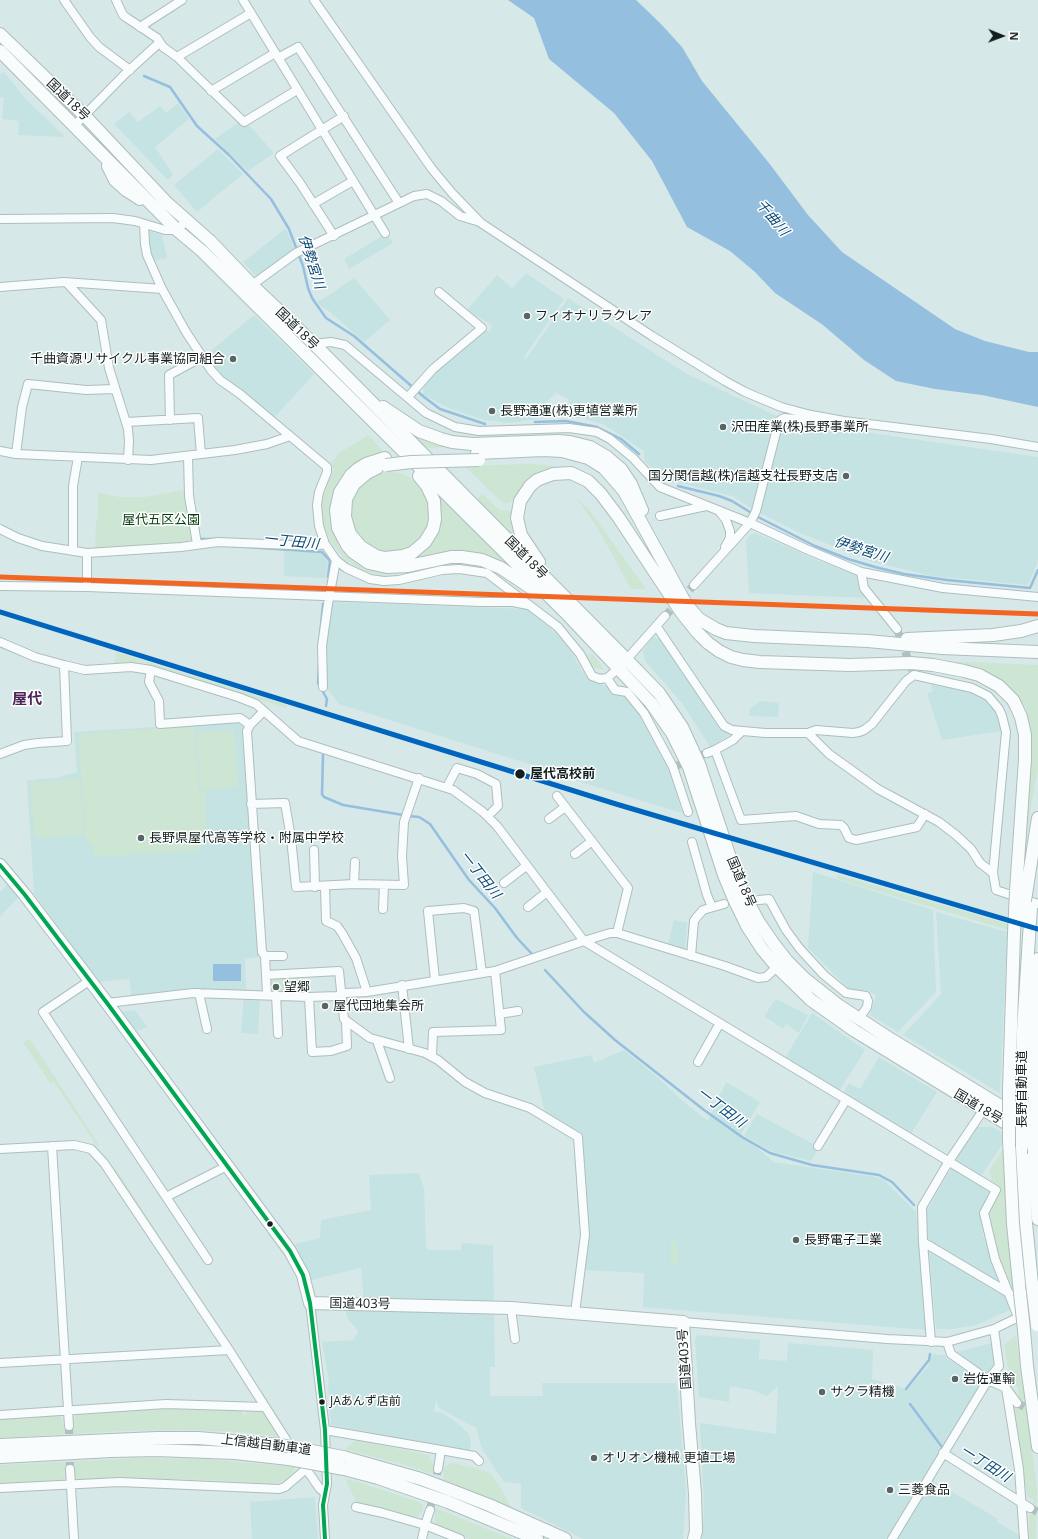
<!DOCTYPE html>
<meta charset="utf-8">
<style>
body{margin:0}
#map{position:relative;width:1038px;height:1539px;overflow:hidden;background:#d7e8e8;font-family:"Open Sans",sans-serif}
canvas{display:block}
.north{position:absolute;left:982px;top:16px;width:40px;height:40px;-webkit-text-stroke:3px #fff;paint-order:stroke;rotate:91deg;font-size:11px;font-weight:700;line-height:16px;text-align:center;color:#131f1e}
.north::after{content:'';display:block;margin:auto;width:14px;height:18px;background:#131f1e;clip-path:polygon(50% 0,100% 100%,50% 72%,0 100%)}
</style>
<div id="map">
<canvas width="1038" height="1539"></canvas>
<div class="north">N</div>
</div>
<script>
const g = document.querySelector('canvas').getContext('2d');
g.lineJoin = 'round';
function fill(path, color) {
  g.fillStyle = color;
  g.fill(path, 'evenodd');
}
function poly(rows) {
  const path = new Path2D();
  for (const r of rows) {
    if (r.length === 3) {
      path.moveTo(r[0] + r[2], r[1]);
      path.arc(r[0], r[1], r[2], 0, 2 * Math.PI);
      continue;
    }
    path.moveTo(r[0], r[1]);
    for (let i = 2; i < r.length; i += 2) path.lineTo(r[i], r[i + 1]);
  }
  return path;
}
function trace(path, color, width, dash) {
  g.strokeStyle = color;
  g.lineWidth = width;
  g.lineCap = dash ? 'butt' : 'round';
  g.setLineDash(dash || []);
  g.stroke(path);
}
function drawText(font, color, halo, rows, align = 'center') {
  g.font = font + ' "Open Sans","Noto Sans JP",sans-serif';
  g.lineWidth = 3;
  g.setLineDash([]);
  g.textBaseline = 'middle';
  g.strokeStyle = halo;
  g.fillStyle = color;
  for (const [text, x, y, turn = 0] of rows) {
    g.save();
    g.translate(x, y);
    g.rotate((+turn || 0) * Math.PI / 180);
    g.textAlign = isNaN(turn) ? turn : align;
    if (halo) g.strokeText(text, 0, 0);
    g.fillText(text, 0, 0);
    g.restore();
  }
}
const built = poly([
 [4,72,26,99,65,137,18,135,19,121,2,119,4,98,0,97,0,74],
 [178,103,189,119,155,147,173,174,168,180,114,124,129,112,138,122,160,106,166,113],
 [239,122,242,127,247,123,274,153,248,171,215,139],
 [218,149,243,174,197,212,174,185],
 [285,229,287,231,295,251,258,278,243,262],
 [146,230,162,235,167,258,153,261,146,243],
 [387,233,393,243,349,269,344,259],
 [526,273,564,299,524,357,526,359,568,298,687,374,777,416,754,510,732,496,684,484,664,481,644,460,644,451,605,425,582,418,567,417,569,399,556,393,546,402,546,418,508,423,485,420,451,409,423,395,424,386,435,371,482,331,487,331,490,332,492,325,467,310,497,275,512,288],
 [354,278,390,320,364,342,329,311,323,308,317,301,323,299],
 [254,315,314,374,273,419,221,377,205,356],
 [788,421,1038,457,1038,561,1028,585,932,576,873,562,800,533,758,512,780,426,783,422],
 [755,533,824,563,856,574,861,591,866,598,749,593,746,540,750,535],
 [284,551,321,553,328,562,326,578,284,576],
 [333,602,527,609,557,634,571,651,583,673,590,680,624,693,639,712,668,764,682,813,541,770,532,765,339,704,326,687,325,656,330,604],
 [653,637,662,640,718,727,730,735,710,747,682,703,645,661,643,651],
 [931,685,959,689,975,694,986,699,993,706,999,719,1001,731,942,740,927,694,933,691],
 [761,701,779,703,778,717,749,716,750,708],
 [237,722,244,726,259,957,245,959,246,991,191,991,132,997,129,979,99,982,34,894,27,781,37,779,56,778,77,772,74,732],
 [813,872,933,910,936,992,898,1032,870,1015,876,995,865,990,850,990,808,948],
 [9,883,20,895,0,917,0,892],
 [936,912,1007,932,1000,1093,903,1035,941,994],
 [674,920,687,923,685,949,683,950,668,944],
 [244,995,260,995,258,1034,241,1033],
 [776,999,808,1015,799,1033,786,1024,783,1029,764,1016],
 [135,1010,147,1027,137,1031,121,1012],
 [812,1013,865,1050,839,1091,785,1058],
 [624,1050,657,1077,685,1103,708,1121,726,1082,760,1102,741,1134,774,1162,876,1177,884,1180,916,1212,926,1330,643,1307,644,1273,585,1270,589,1233,582,1133,545,1112,534,1067,591,1055,594,1063],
 [879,1057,937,1092,911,1134,844,1095,844,1092,849,1083,860,1089],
 [757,1114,819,1147,811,1161,771,1151,744,1136],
 [978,1127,992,1127,1001,1132,1003,1143,980,1178,954,1161],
 [952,1167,991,1191,982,1211,983,1235,1001,1283,1012,1309,977,1325,952,1329,936,1329,926,1212],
 [419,1173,424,1189,426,1248,428,1250,461,1250,462,1243,493,1245,494,1303,364,1301,361,1268,311,1280,295,1244,320,1238,321,1220,371,1210,369,1175],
 [345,1307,494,1312,495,1367,490,1367,490,1396,543,1396,542,1383,676,1383,678,1396,686,1492,683,1539,583,1539,521,1508,521,1484,504,1482,482,1449,476,1428,439,1408,436,1399,434,1411,445,1414,462,1427,469,1434,471,1442,470,1452,331,1425,328,1385,329,1381,322,1342,354,1340,358,1331,347,1318],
 [698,1335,760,1340,759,1359,787,1361,788,1343,873,1350,872,1379,908,1389,928,1366,932,1354,945,1355,947,1359,980,1379,981,1386,887,1539,702,1539,704,1508,700,1423,776,1434,778,1386,767,1396,752,1390,730,1386,729,1402,699,1397,695,1339],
 [992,1343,996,1365,989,1375,959,1355,957,1352],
 [932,1480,998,1519,997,1522,1021,1536,1020,1539,897,1539],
 [315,1497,318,1539,252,1539,250,1502]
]);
const green = poly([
 [405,428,455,447,425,448],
 [369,435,385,454,378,454,369,457,353,465,342,476,331,498,332,528,341,549,351,558,361,565,373,569,397,573,383,575,365,572,348,562,333,546,323,525,322,504,325,493,327,484,334,470,331,463,339,453],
 [531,464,555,466,543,470,530,478,517,492,513,500,507,504,502,502,464,466],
 [390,512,40],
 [433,489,508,565,508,567,499,563,407,562,431,540],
 [186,490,193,540,166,544,95,548,96,520,98,519,98,492,119,497,145,497],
 [483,494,499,510,515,511,521,543,504,527,477,498],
 [576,498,587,507,646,589,631,589,596,525],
 [116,652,287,705,286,708,144,663,130,662,115,664],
 [591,653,598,660,604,670,593,667,586,656],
 [944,661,1038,665,1038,768,1032,800,1023,866,1030,732,1026,708,1016,694,1000,680,944,663],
 [194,726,199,791,205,791,206,823,204,841,197,851,94,857,93,847,86,841,78,734],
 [234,730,238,787,200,790,197,733],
 [80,779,84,835,35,838,30,783],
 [838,875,1008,924,1008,930,837,879],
 [299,977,300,992,272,990,270,987,269,980,272,978],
 [30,1039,99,1145,97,1146,54,1082,50,1083,23,1042],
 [1004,1148,1006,1217,1015,1299,997,1253,997,1247,992,1234,989,1213,997,1199,999,1185,992,1180,989,1171],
 [116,1169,285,1427,283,1426,268,1406,113,1171],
 [674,1239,677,1248,678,1265,671,1265,671,1240],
 [1016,1335,1037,1489,1036,1539,1029,1539,1029,1515,1033,1513,1034,1500,1027,1496,1013,1410,1019,1400,1018,1387,1011,1383,1004,1345],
 [161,1408,206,1408,242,1410,243,1415,246,1415,247,1411,264,1412,281,1437,242,1432,183,1430,123,1431,0,1438,0,1418,59,1414,61,1417,63,1426,75,1426,74,1421,75,1417,80,1413],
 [357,1440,428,1455,434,1465,432,1474,412,1467,345,1449],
 [140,1458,207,1459,295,1467,291,1477,286,1481,272,1484,211,1480,120,1478,80,1481,75,1478,74,1468,66,1469,64,1481,0,1485,0,1465],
 [452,1463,479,1469,491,1474,499,1485,511,1507,443,1480,444,1467],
 [345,1479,355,1481,419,1502,422,1505,423,1511,416,1518,357,1503],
 [435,1508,482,1527,512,1539,470,1539,439,1527,435,1523]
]);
const water = poly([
 [508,0,636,0,661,24,682,47,702,81,769,163,808,215,842,252,955,329,985,341,1029,352,1038,352,1038,407,982,395,935,389,896,381,864,360,823,325,775,293,755,272,730,251,687,227,652,161,614,113,549,59,534,18],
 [213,964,241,964,241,981,213,981]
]);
const stream = poly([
 [144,76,170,87,197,126,229,155,271,199,289,229,303,266,308,288,312,298,326,318,354,336,424,397,440,409,485,424],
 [535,422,566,421,597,427,621,439,639,454],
 [678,486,719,496,732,501,758,517,815,546,848,559,875,567,904,574,947,580,1030,588,1038,570],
 [201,539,214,539],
 [231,546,322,552,330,561,328,577],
 [320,636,323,604],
 [319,665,318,683,327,699,326,706],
 [323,755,322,794,324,797,343,805,403,815],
 [409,816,419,817,430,824,469,880,495,908,517,938,532,954],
 [545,970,584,1012,615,1040,704,1110,742,1137,770,1153,812,1165,879,1175,892,1182,914,1205],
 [906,1389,929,1360,930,1354],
 [910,1404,942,1447]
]);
const minorTunnel = poly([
 [665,616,694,585],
 [897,629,913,673],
 [676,766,707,753],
 [1017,1403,1036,1413],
 [69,1426,70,1469],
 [1030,1508,1038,1512],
 [430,1510,438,1469]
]);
const minor = poly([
 [64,0,90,37,99,47,130,70],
 [116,0,123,15,127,18,157,38,163,47,177,57,244,122,297,90],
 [243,0,385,233],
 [314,0,432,169,452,193,481,223,652,336,725,381,745,392,781,407,811,415,844,421,991,439,1038,447],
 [140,27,182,0],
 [177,57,251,13],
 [278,58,298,47,399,203],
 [211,91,275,53],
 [75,125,126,73,159,43],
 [313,204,353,181],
 [0,219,113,218,135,221,165,230,177,230,187,220],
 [144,224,145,244,147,255,162,289,186,332,211,370,220,380,240,394,327,467,327,472,319,492,317,505,319,526,325,544,336,560,346,568,370,579,384,581,399,580,442,570,459,569,487,573,558,627,580,654,592,676,600,679,607,678,619,668,665,616],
 [334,236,300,183,280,156,344,116],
 [68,284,101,320,109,368,128,429,129,441,128,460],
 [252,285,296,253,414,196,427,194,441,201,460,216,480,222],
 [0,287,64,282,162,289],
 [314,344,331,342,345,345,426,413,455,427,479,431,569,428,597,432,610,439,633,458,660,487,750,523,806,549,861,572,943,588,1038,597],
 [408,397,433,369,482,328,439,292],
 [170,420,169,375,202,357],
 [126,422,198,418,201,454],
 [0,451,16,454,151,460,235,450,267,444,290,436],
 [16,454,22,407,28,384,86,390,115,389],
 [188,456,189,496,197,544],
 [719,511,726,520,730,531,730,538,725,547],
 [660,516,706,506],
 [0,529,18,538,42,546,87,553,181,547,218,542,314,546,325,544],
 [73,551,73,486,78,457],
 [87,553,87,587],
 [861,572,864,588,897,629],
 [694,585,750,523,756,511,779,421,784,418,820,421],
 [0,586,87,587,481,602,513,602,528,605],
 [657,627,724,726,732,730,765,733,808,733,816,730,853,733,859,732,864,730,872,724,906,681,914,675,972,688,988,696,999,709,1002,716,1006,732,993,873,996,890,1038,904],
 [0,642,35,657,64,665,85,670,131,667,151,670,238,697,256,704,298,741,453,790,483,812,497,826,584,941,996,1190,984,1213,995,1259,1018,1317],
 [151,670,149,682,159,701,160,724,240,718,250,725],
 [607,678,615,690,627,692,644,713,673,767,688,812],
 [323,687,322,646,328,604,336,560],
 [264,711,250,725,247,731,262,952,265,956,267,994],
 [741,732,733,740,715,750,741,820,796,816,819,824,841,825,844,828,849,838,856,840,917,827,925,814],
 [808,733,829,754,878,789,939,822,956,835,971,849,980,863,993,873],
 [707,753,715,750],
 [0,754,24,745,38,743,67,741,64,665],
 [449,783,457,768,477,774,496,784,498,806,492,812],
 [557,796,628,888,617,933],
 [251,804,285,803,291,838,296,887,354,884,404,885,402,856,404,822,419,778],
 [549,819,565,807],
 [692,842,707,895,712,907],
 [314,850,315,887],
 [575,854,592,841],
 [504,883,526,866],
 [354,884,355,862],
 [325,886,326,921,337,926,342,933,356,958,367,992],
 [759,900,769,899,786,930,800,949,824,975,846,993,866,996,868,1001,867,1007,859,1019],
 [528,907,547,892],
 [383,909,384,885],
 [265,956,283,956],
 [691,956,694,921,696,918,703,910,724,904],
 [266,975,339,971,344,1019,370,1038,425,1053,438,1060,465,1082,485,1093,530,1108,578,1137,585,1235,575,1313],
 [435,980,428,911,464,908,474,911,482,973],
 [89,981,43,1012,208,1260],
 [402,985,409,1049],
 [199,993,207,1029],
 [276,995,278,1034],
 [309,997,312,1052,331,1051,347,1046,346,1022],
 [107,1003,193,993,309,997,337,996,345,993,367,992,495,971,584,941,610,933,617,933,725,966,758,978,766,977,777,967],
 [499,1014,518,1011],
 [377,1041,390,1078],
 [432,1056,433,1032,501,1030,495,971],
 [698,1062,720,1023],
 [52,1146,69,1426],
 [818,1146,846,1100],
 [0,1149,74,1145,91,1149,104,1163,229,1350,292,1449],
 [166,1197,227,1166],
 [923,1242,1009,1293],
 [310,1303,325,1430,327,1484,323,1505,325,1539],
 [511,1308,515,1339],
 [683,1322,887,1339,947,1342,994,1329,1021,1316,1037,1304],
 [994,1329,999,1366,988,1380,1006,1388,1017,1403],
 [931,1342,923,1242,922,1207,949,1161,986,1106],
 [0,1363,229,1350],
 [1006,1388,1019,1469,1024,1539],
 [0,1415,166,1404,264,1407],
 [325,1430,441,1450,438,1469],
 [441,1450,474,1456,479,1461],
 [943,1453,1030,1508],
 [300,1460,320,1489,325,1493],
 [70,1469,74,1539],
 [0,1488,120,1482,279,1489,285,1487,306,1469],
 [356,1507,383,1513,425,1525,422,1539],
 [430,1510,425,1525,460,1539],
 [892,1539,988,1380,951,1354,947,1342]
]);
const highway = poly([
 [0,34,85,116,167,203,210,241,252,285,314,344,627,660,659,693,682,727,699,764,735,873,745,896,758,921,773,943,787,961,805,979,838,1005,892,1040,1030,1124],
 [0,51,177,230,202,251,566,613,651,703,672,733,689,767,724,875,734,899,747,926,762,949,777,967,811,1000,855,1031,1030,1138],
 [108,166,115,180,126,190,140,199],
 [383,407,419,431,441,439,452,442,472,444,558,441,570,442,590,447,607,457,621,469,631,484,642,510],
 [477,453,543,450,562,451,588,458,604,468,624,491,686,604,699,619,716,629,726,633,754,636,868,641,942,648,1038,652],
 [385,458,366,464,358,469,351,475,340,492,336,510,338,528,347,545,353,552,369,563,387,567,408,566,451,557,462,557,482,560,501,568,534,590],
 [377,468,367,473,354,484,346,499,345,517,350,534,361,547,376,556,385,558,403,556,412,553,425,542,433,529,435,519,434,501,427,486,419,476],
 [539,562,521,535,517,518,520,501,530,486,537,480,553,474,571,473,588,481,601,494,619,518,681,612,697,632,708,643,719,651,731,657,743,660,760,662,850,665,911,663,933,665,964,671,979,675,999,686,1013,700,1017,708,1021,717,1025,735,1025,759,1016,891],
 [907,639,993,635,1021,631,1038,626],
 [0,865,25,895,107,1003,290,1251,303,1275,310,1303,511,1308,683,1322,689,1423,695,1493,696,1531,694,1539],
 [1026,894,1038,818],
 [1009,1089,1014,933],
 [1022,1097,1023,1031,1029,937],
 [1034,1103,1034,1024,1038,959],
 [1009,1139,1013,1224,1020,1293],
 [1022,1147,1026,1223,1032,1284],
 [1034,1154,1038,1219],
 [1024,1330,1027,1366,1038,1447],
 [0,1445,157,1438,198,1438,281,1445],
 [0,1457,111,1451,156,1450,235,1453,289,1459],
 [343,1457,421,1479,453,1491,489,1505,565,1539],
 [344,1469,378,1478,448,1502,537,1539]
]);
const highwayBridge = poly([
 [386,465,411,462,479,460],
 [1022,920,1026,894],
 [1014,933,1016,891],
 [1029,937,1031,908],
 [1009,1089,1009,1139],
 [1022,1097,1022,1147],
 [1034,1103,1034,1154],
 [1032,1284,1037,1325],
 [1020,1293,1024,1330],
 [281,1445,343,1457],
 [289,1459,344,1469]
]);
const bus1 = poly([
 [0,865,25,895,107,1003,290,1251,303,1275,310,1303,325,1430,327,1484,323,1505,325,1539]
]);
const rail1 = poly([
 [0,612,616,804,1038,929]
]);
const rail2 = poly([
 [0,577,1038,614]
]);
const markers = [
 [527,316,4,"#586565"],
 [233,359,4,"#586565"],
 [492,411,4,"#586565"],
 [723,427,4,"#586565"],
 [846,476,4,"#586565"],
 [520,774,5.5,"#131f1e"],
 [141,838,4,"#586565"],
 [276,987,4,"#586565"],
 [325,1006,4,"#586565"],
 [270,1224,3.5,"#131f1e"],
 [796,1240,4,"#586565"],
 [955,1379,4,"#586565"],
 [822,1392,4,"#586565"],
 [322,1402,3.5,"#131f1e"],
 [594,1458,4,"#586565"],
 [890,1490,4,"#586565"]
];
const busNames = [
 ["JAあんず店前",330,1402]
];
const streetNames = [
 ["国道18号",68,100,44],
 ["国道18号",297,329,44],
 ["国道18号",526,558,45],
 ["国道18号",741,882,67],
 ["長野自動車道",1022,1089,-90],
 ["国道18号",978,1107,31],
 ["国道403号",360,1304,1],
 ["国道403号",685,1359,-94],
 ["上信越自動車道",266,1445,7]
];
const poiNames = [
 ["フィオナリラクレア",535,316],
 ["千曲資源リサイクル事業協同組合",225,359,"right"],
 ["長野通運(株)更埴営業所",500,411],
 ["沢田産業(株)長野事業所",731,427],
 ["国分関信越(株)信越支社長野支店",838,476,"right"],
 ["長野県屋代高等学校・附属中学校",149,838],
 ["望郷",284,987],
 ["屋代団地集会所",333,1006],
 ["長野電子工業",804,1240],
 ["岩佐運輸",963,1379],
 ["サクラ精機",830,1392],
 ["オリオン機械 更埴工場",602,1458],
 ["三菱食品",898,1490]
];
const parkNames = [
 ["屋代五区公園",161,520]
];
const stopNames = [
 ["屋代高校前",530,774]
];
const waterNames = [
 ["千曲川",772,218,50],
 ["伊勢宮川",311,262,72],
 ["一丁田川",291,542,6],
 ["伊勢宮川",861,550,18],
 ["一丁田川",480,875,52],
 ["一丁田川",721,1108,37],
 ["一丁田川",985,1464,32]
];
const quarterNames = [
 ["屋代",27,700]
];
fill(built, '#c5e3e2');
fill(green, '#cce6d3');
fill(water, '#94bfdf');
trace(stream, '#94bfdf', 2.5);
trace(minorTunnel, '#b0c0c0', 8, [8, 4]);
trace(minor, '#afbdbd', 10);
trace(highway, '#afbdbd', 14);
trace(minor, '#f9fcfc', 8);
trace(highway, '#f9fcfc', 12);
trace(highwayBridge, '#afbdbd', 14, []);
trace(highwayBridge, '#f9fcfc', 12);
trace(bus1, '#00a651', 4);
trace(rail1, '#0065bd', 5);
trace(rail2, '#f26522', 5);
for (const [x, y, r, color] of markers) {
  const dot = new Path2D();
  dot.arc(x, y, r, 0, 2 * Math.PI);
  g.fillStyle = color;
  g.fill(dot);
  trace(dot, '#fff', 1.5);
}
drawText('12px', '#131f1e', '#fff', busNames, 'left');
drawText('13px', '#131f1e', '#fff', streetNames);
drawText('13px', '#131f1e', '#fff', poiNames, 'left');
drawText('13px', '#063b0b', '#fff', parkNames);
drawText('bold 13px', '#131f1e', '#fff', stopNames, 'left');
drawText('italic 14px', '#094a75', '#fff', waterNames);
drawText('bold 15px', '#4d2357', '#fff', quarterNames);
</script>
